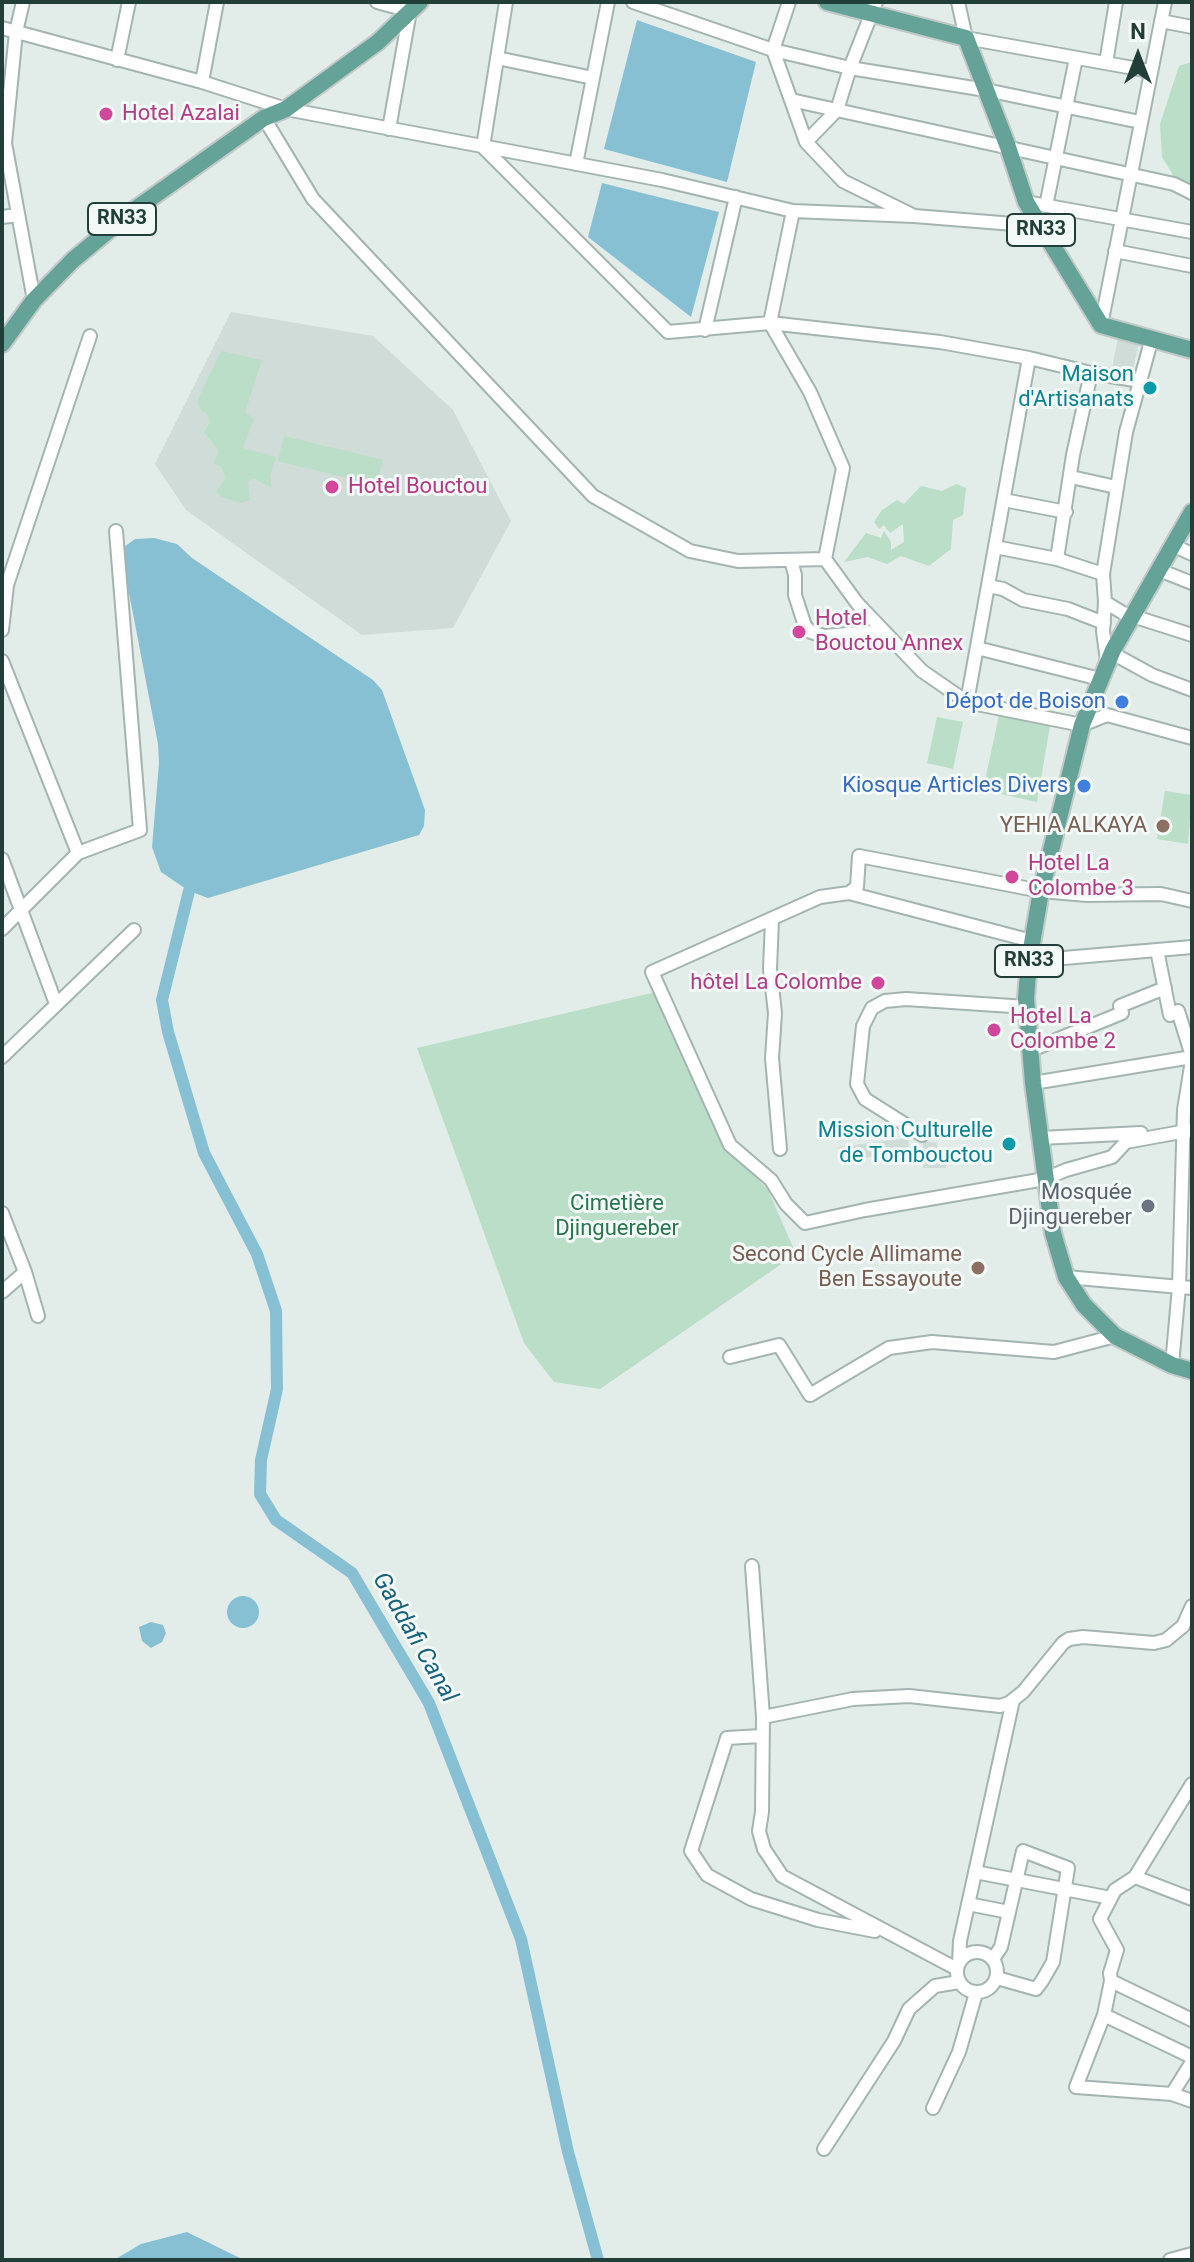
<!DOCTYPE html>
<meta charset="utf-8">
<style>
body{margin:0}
#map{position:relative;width:1194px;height:2262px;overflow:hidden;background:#e2ece9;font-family:Roboto,sans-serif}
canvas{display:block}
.frame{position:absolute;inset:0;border:4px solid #213e39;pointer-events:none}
.north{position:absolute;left:1098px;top:16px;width:80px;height:80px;-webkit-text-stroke:6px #f2f9f6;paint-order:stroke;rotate:0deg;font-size:22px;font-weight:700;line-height:32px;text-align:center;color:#213e39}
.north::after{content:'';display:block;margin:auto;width:28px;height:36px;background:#213e39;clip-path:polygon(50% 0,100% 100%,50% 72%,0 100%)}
</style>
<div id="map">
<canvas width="1194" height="2262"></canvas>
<div class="frame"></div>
<div class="north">N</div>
</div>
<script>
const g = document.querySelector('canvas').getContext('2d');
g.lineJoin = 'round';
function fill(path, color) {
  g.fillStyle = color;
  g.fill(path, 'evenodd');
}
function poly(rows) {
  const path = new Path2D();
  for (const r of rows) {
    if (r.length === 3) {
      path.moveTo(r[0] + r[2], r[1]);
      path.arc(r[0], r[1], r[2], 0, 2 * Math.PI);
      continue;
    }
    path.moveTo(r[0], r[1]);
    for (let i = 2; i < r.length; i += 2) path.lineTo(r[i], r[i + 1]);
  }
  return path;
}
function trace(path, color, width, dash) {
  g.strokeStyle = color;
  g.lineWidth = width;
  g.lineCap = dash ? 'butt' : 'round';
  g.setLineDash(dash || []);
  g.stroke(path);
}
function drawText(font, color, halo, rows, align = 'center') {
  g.font = font + ' Roboto,sans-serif';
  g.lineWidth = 6;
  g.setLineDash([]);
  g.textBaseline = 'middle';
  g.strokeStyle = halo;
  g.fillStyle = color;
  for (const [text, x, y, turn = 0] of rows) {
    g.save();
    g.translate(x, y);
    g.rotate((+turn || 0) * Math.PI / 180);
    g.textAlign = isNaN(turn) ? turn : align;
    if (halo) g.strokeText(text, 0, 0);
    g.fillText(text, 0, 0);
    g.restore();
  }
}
const built = poly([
 [231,312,373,336,453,410,511,521,453,628,362,635,186,510,155,464],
 [1118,338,1139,342,1132,374,1112,369],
 [908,1138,909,1152,841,1161,839,1147],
 [923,1142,937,1142,937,1155,946,1156,946,1168,923,1168]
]);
const green = poly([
 [1192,62,1192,190,1174,184,1172,173,1162,157,1160,124,1179,66],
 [221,351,262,360,245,412,254,419,243,448,276,457,270,476,272,488,253,478,248,482,250,500,241,503,224,498,216,492,226,478,221,467,213,463,219,451,204,432,210,423,207,414,201,410,197,402],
 [284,436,383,460,376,485,278,461],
 [956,484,966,488,963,515,953,520,951,549,929,566,901,556,887,564,868,557,844,562,866,533,881,538,884,531,891,542,891,550,904,542,903,524,890,533,884,525,879,529,874,522,882,510,897,500,904,504,921,486,942,491],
 [999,715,1050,726,1037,802,983,790],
 [937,717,963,722,953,769,927,763],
 [1165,791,1192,795,1188,844,1157,839],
 [656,992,724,1143,768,1190,796,1254,600,1389,554,1382,524,1343,417,1048]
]);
const water = poly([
 [637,20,756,62,727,182,604,149],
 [602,183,719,212,691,317,588,237],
 [154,538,177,544,192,558,373,680,382,690,425,810,424,826,419,835,208,898,189,891,161,872,152,847,159,763,158,744,124,567,124,547,135,539],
 [243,1612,16],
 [151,1622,163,1625,166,1633,162,1642,151,1648,142,1641,139,1627],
 [187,2232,244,2260,114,2260,141,2244]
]);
const canal = poly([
 [189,891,162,1000,168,1032,204,1153,257,1254,276,1311,277,1389,261,1460,260,1494,276,1520,352,1573,429,1703,521,1939,568,2152,598,2260]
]);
const minor = poly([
 [23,2,16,32,5,143,34,300],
 [377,2,410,11,389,129],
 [506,2,483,147,668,332,770,323,940,342,1029,358,1091,373,1141,381],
 [633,2,773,50,850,68,986,90,1140,122],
 [789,2,773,50,806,142,843,181,914,216,1039,226],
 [958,2,966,38,1150,71],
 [1161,21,1192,27],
 [2,28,202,82,286,109,662,180,793,211,914,216],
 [497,58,593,78],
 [117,60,129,2],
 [1106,63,1116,2],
 [202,82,217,2],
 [791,100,1174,184,1192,193],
 [264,118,313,199,593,496,690,551,738,561,825,559],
 [806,142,837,110,850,68,876,2],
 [576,164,608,2],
 [1026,202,1192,232],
 [1046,206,1076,58],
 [793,211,770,323,810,392,843,468,825,559,857,603,922,671,967,702,1082,725,1107,715,1192,738],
 [2,217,18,215],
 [1115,251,1192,266],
 [1101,325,1165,2],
 [705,330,736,197],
 [1071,477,1116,487],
 [1004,500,1066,512],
 [1172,545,1192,554],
 [995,547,1057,559,1103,574],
 [1057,559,1073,455,1091,373],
 [791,560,795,575,795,595,805,626,811,632,824,636,884,631],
 [1159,570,1192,583],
 [988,586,1003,589,1023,600,1068,609,1104,623],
 [1105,602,1123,613,1192,635],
 [2,630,7,585,90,336],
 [977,648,1100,679],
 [1112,653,1152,675,1192,690],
 [2,661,78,853],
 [1107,661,1103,631,1105,602,1103,574,1126,432,1152,338],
 [967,702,1029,358],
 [2,859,56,1004],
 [849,893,857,887,859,856,1041,891,1087,895,1161,894,1192,901],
 [772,919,770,969,775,1013,772,1058,780,1149],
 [2,929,78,853,140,830,116,531],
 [1032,941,849,893,820,897,652,972,730,1145,771,1180,786,1204,805,1223,865,1210,1045,1179,1066,1170,1112,1157,1126,1142,1192,1130],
 [1157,950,1170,1015,1178,1011,1192,1056],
 [1029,961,1192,947],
 [1029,1051,1122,1013,1120,1006,1165,988],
 [2,1057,134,930],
 [1033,1083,1192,1057],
 [922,1135,865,1099,857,1084,863,1026,872,1008,885,1001,906,999,1027,1007],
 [1040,1138,1141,1133],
 [2,1213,25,1272,38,1316],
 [1066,1277,1192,1288],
 [2,1292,25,1272],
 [730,1357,779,1345,810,1395,889,1348,932,1342,1054,1352,1115,1336],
 [1172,1365,1179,1287,1184,1110,1192,1060],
 [752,1566,763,1717],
 [761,1736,727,1738,691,1851,707,1875,751,1899,818,1920,875,1931],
 [1192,1784,1135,1877,1115,1890,1100,1919,1117,1950,1110,1973,1111,1981,1192,2020],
 [975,1872,1111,1898],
 [1135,1877,1192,1899],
 [968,1904,1009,1912],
 [977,1972,20],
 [993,1959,1001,1947,1023,1851,1068,1868,1053,1962,1042,1981,1036,1989,997,1978],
 [959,1963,960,1941,1013,1700],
 [957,1969,782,1876,764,1849,759,1831,762,1812,763,1717,853,1699,909,1696,1000,1706,1009,1703,1023,1692,1063,1643,1069,1639,1083,1637,1154,1643,1166,1640,1183,1626,1192,1606],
 [1111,1981,1104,2015,1076,2087,1172,2094,1192,2101],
 [1104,2015,1192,2057],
 [1172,2094,1192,2062],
 [933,2108,959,2052,976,1993],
 [824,2149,894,2041,909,2009,935,1986,959,1982],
 [1170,2260,1192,2254]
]);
const major = poly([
 [827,2,966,38,1008,147,1026,202,1101,325,1192,350],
 [2,344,34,300,73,260,127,215,264,118,286,109,378,42,420,2],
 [1192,512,1113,650,1082,725,1041,891,1029,961,1026,998,1033,1083,1053,1233,1066,1277,1084,1305,1115,1336,1172,1365,1192,1371]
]);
const markers = [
 [106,114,8,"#d1479c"],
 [1150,388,8,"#0f9aa8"],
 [332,487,8,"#d1479c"],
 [799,632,8,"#d1479c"],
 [1122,702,8,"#3f7fe0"],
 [1084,786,8,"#3f7fe0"],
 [1163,826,8,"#8d6e63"],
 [1012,877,8,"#d1479c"],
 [878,983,8,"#d1479c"],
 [994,1030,8,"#d1479c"],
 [1009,1144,8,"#0f9aa8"],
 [1148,1206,8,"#6b7280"],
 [978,1268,8,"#8d6e63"]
];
const shields = [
 [122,219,68],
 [1041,230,68],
 [1029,961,68]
];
const shieldNames = [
 ["RN33",122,219],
 ["RN33",1041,230],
 ["RN33",1029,961]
];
const hotelNames = [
 ["Hotel Azalai",122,114],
 ["Hotel Bouctou",348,487],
 ["Hotel",815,619],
 ["Bouctou Annex",815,644],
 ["Hotel La",1028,864],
 ["Colombe 3",1028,889],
 ["hôtel La Colombe",862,983,"right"],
 ["Hotel La",1010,1017],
 ["Colombe 2",1010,1042]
];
const cultureNames = [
 ["Maison",1134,375],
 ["d'Artisanats",1134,400],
 ["Mission Culturelle",993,1131],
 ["de Tombouctou",993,1156]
];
const shopNames = [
 ["Dépot de Boison",1106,702],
 ["Kiosque Articles Divers",1068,786]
];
const educationNames = [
 ["YEHIA ALKAYA",1147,826],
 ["Second Cycle Allimame",962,1255],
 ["Ben Essayoute",962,1280]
];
const worshipNames = [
 ["Mosquée",1132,1193],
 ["Djinguereber",1132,1218]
];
const parkNames = [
 ["Cimetière",617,1204],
 ["Djinguereber",617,1229]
];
const waterNames = [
 ["Gaddafi Canal",414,1638,60]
];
fill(built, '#d0dcd8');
fill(green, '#badec7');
fill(water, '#88c0d3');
trace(canal, '#88c0d3', 12);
trace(minor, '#a4b4b1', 16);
trace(major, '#c1c9c8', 20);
trace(minor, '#fff', 12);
trace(major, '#65a399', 16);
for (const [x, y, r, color] of markers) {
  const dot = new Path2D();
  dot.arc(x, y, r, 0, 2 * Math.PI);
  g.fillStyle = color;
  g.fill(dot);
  trace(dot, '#f2f9f6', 3);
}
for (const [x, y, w] of shields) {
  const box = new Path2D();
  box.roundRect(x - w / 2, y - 16, w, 32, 6);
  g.fillStyle = '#f2f9f6';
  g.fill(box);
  trace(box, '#213e39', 2);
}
drawText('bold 20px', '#213e39', null, shieldNames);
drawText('22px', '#b23c85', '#f2f9f6', hotelNames, 'left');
drawText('22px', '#0d838f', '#f2f9f6', cultureNames, 'right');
drawText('22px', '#366cbe', '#f2f9f6', shopNames, 'right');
drawText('22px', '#785e54', '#f2f9f6', educationNames, 'right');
drawText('22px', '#5b616d', '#f2f9f6', worshipNames, 'right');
drawText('22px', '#2a764f', '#f2f9f6', parkNames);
drawText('italic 24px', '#1a617b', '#f2f9f6', waterNames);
</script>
